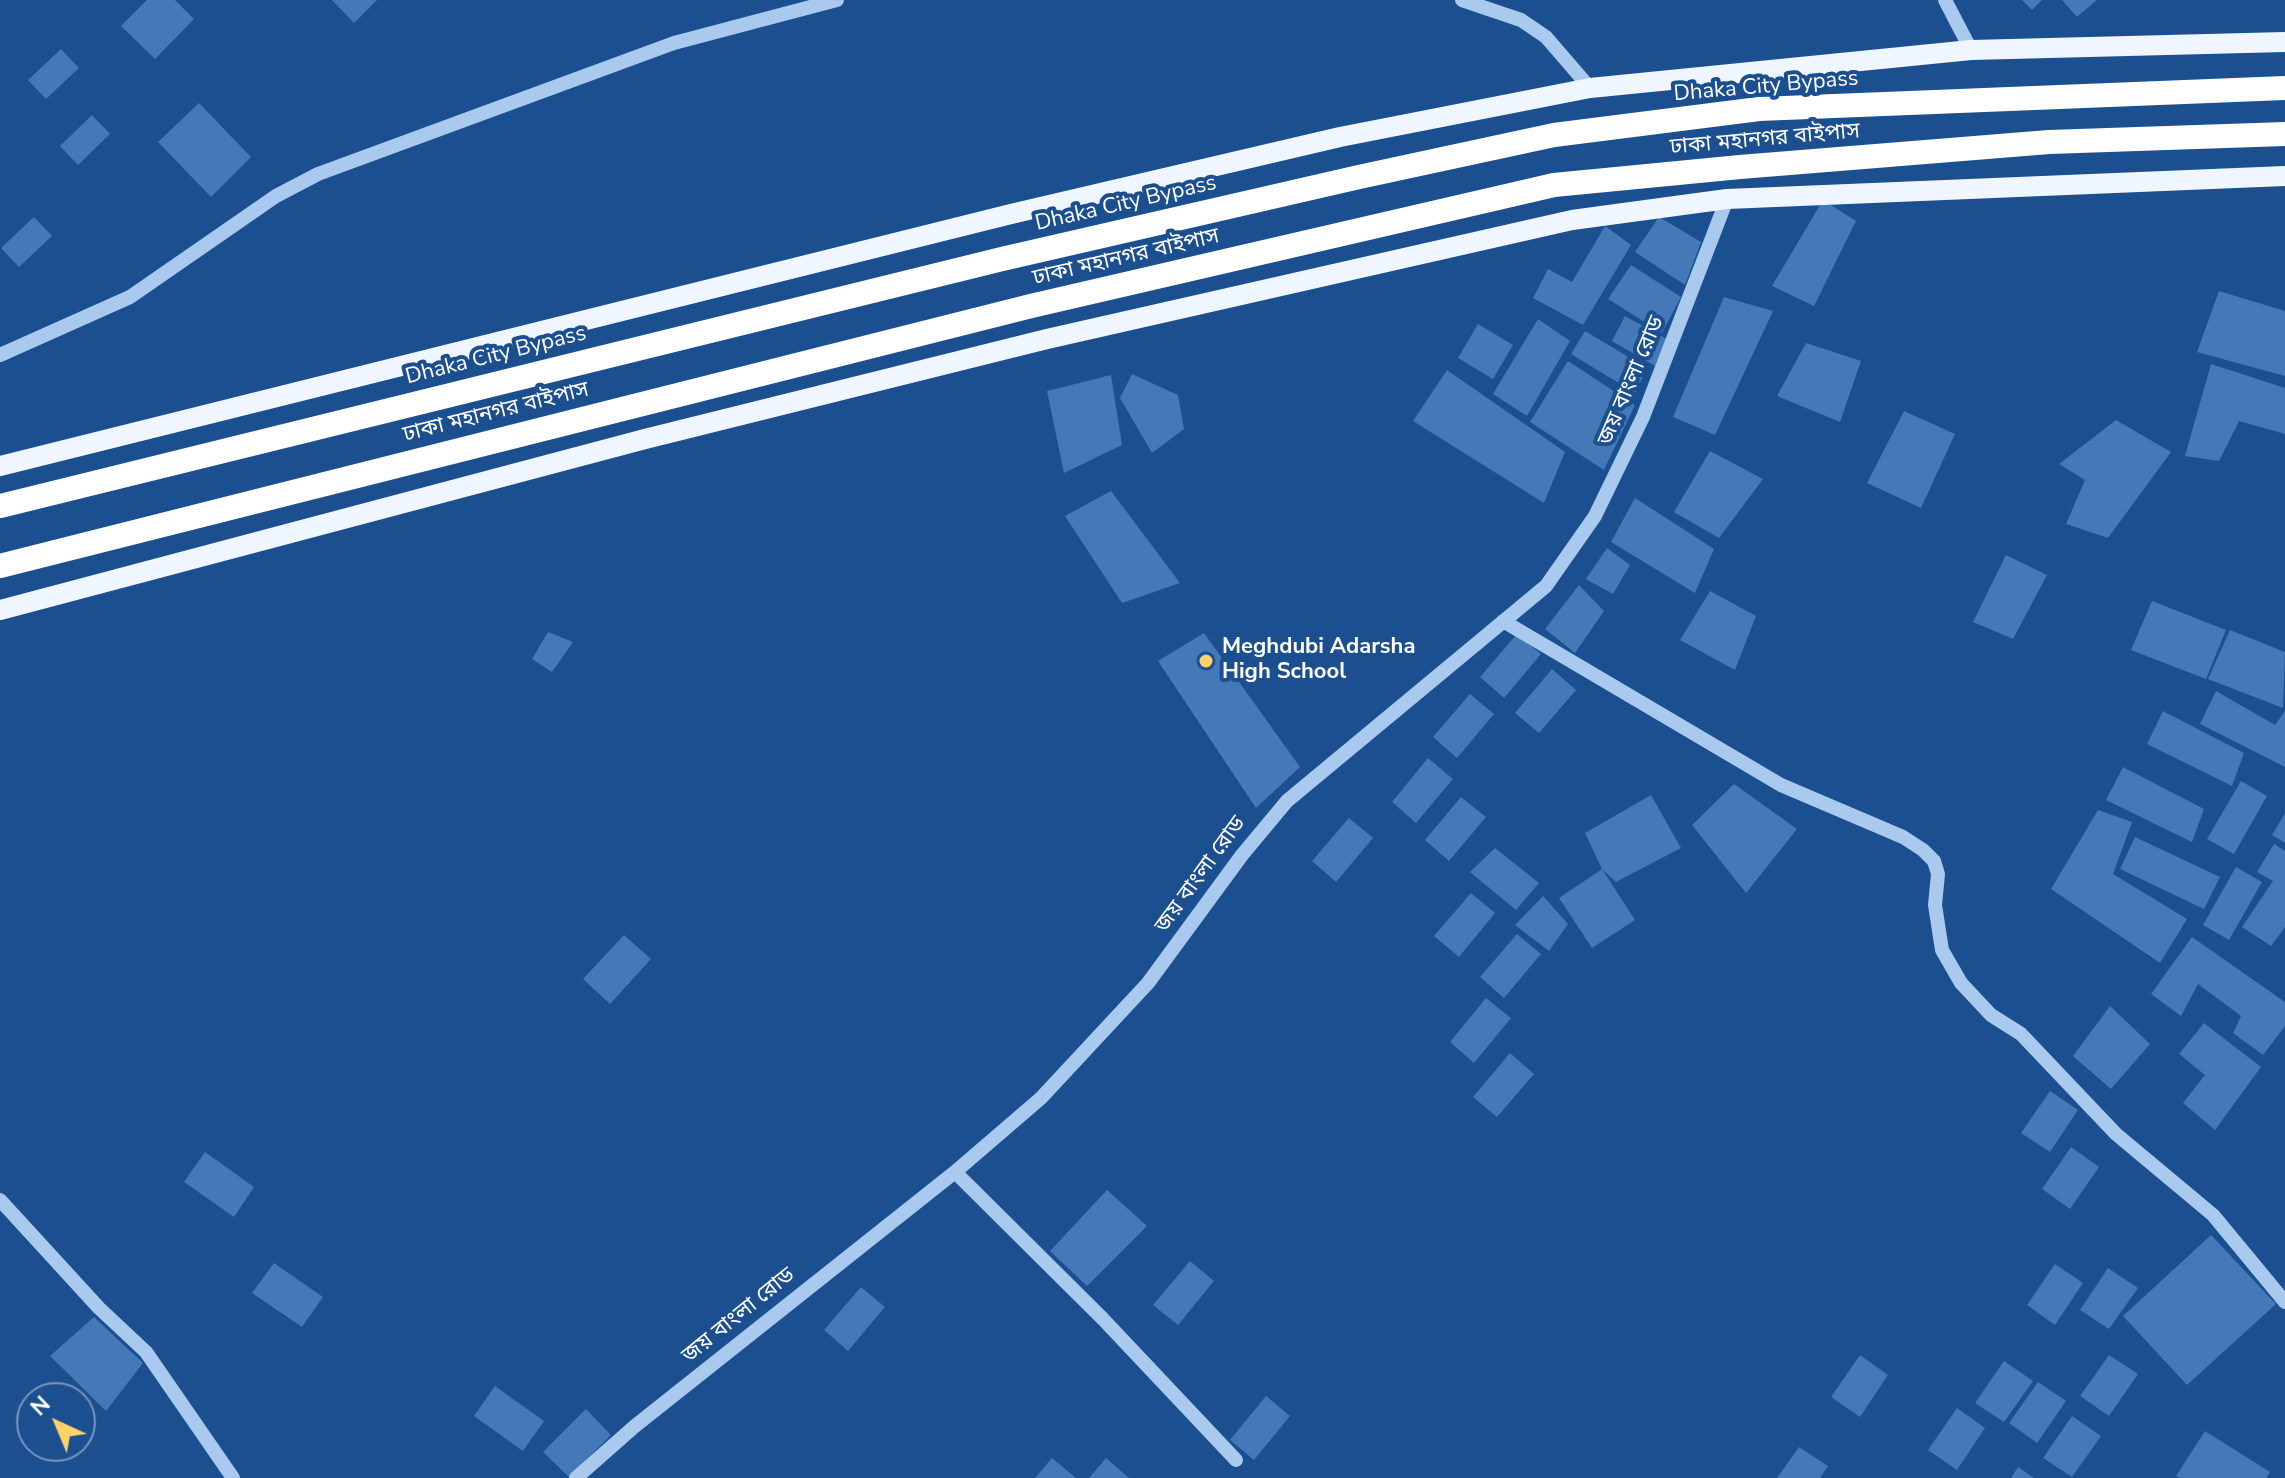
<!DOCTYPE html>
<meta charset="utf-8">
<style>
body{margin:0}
#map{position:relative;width:2285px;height:1478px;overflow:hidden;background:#1b4f8f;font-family:"Nunito Sans",sans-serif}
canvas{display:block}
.north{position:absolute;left:16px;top:1382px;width:80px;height:80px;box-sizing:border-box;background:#1b4f8f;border:2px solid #7695bc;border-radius:50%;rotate:316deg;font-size:22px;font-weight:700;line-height:32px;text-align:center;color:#fff}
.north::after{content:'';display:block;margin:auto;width:28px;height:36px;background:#ffd166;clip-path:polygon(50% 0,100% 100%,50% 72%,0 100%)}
</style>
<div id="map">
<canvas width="2285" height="1478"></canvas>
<div class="north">N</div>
</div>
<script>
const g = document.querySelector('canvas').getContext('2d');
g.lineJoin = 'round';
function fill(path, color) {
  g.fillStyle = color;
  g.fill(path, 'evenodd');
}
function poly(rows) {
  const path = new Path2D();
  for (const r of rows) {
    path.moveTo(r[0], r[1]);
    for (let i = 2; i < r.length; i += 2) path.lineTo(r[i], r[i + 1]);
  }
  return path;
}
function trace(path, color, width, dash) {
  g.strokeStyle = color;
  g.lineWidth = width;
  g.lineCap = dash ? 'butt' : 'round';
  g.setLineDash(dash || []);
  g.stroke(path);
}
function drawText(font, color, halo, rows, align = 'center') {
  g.font = font + ' "Nunito Sans","Noto Sans Bengali",sans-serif';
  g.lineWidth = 8;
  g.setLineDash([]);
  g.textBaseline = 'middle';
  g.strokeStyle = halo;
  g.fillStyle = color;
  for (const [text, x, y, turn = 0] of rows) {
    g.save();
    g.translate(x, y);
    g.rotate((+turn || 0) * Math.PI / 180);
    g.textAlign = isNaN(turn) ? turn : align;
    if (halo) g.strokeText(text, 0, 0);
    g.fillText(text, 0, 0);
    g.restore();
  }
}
const building = poly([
 [147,0,175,0,194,19,155,59,121,26],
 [332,0,377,0,354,23],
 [2022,0,2042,0,2032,10],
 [2062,0,2097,0,2077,17],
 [61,49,79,68,46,99,28,80],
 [199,103,251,157,211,197,158,142],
 [92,115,110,134,78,165,60,146],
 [1823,200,1856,221,1814,306,1772,286],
 [34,217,52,236,19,267,1,248],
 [1659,217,1701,242,1685,285,1635,252],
 [1605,226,1631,245,1583,325,1533,298,1548,269,1572,282],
 [1631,265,1681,297,1662,333,1608,299],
 [2219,291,2285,311,2285,376,2197,352],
 [1724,297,1773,311,1715,435,1673,417],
 [1625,316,1667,339,1655,366,1612,341],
 [1538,319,1570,341,1527,416,1493,394],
 [1478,324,1513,345,1493,379,1458,358],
 [1585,331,1647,368,1635,393,1571,354],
 [1806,343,1861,361,1840,422,1777,396],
 [1568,361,1635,405,1604,470,1530,422],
 [2211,364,2285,388,2285,434,2239,421,2219,461,2185,456],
 [1447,370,1565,452,1544,503,1413,421],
 [1132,374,1178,395,1184,429,1152,453,1120,398],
 [1111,375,1122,445,1064,473,1047,391],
 [1904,411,1955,434,1921,508,1867,483],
 [2116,420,2171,452,2108,538,2066,524,2085,480,2059,464],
 [1710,451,1763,479,1719,538,1674,512],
 [1111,491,1180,583,1122,603,1065,516],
 [1635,498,1714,549,1695,593,1611,542],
 [1607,548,1630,565,1613,594,1586,579],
 [2006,555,2047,575,2013,639,1973,622],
 [1579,585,1604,611,1575,653,1545,629],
 [1710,591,1756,616,1735,670,1680,640],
 [2152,601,2226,630,2206,679,2131,650],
 [2230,630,2285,652,2283,708,2208,679],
 [548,632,573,642,552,672,532,659],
 [1204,633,1300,767,1256,808,1158,661],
 [1517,634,1541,654,1504,698,1480,677],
 [1552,669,1576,690,1539,733,1515,713],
 [2216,691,2275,725,2285,711,2285,767,2200,724],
 [1470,694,1494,714,1457,758,1433,737],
 [2163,711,2244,753,2232,786,2147,744],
 [1428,758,1453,779,1416,823,1392,802],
 [2123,767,2204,809,2192,842,2106,800],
 [2241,781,2267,796,2234,854,2207,839],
 [1734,784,1797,829,1746,893,1692,825],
 [1651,795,1681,848,1616,882,1602,869,1635,920,1592,948,1559,898,1602,869,1585,833],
 [1461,797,1486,817,1449,861,1425,840],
 [2098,810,2132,822,2113,874,2187,919,2160,963,2051,889],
 [2285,813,2285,843,2272,835],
 [1349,818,1373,838,1336,882,1312,861],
 [2135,837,2220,877,2204,909,2120,869],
 [2274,844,2285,851,2285,927,2271,946,2242,927,2273,881,2257,872],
 [1495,848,1539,883,1516,910,1470,872],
 [2236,867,2262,882,2229,940,2203,925],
 [1471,893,1495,913,1459,957,1434,936],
 [1543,896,1568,924,1549,951,1515,925],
 [1517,934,1541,954,1504,998,1480,977],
 [624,935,651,959,610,1004,583,979],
 [2192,937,2285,1002,2285,1026,2263,1055,2233,1033,2241,1016,2198,984,2181,1016,2151,994],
 [1486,998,1511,1018,1474,1063,1450,1042],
 [2110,1006,2150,1044,2111,1089,2073,1056],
 [2204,1023,2261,1067,2215,1130,2183,1103,2205,1075,2179,1054],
 [1510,1053,1534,1074,1497,1117,1473,1097],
 [2050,1091,2078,1110,2050,1152,2021,1133],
 [2071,1147,2099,1167,2070,1209,2042,1189],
 [205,1152,254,1187,234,1217,184,1182],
 [1107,1190,1147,1226,1087,1286,1050,1251],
 [2211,1235,2276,1304,2187,1385,2123,1316],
 [1190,1261,1214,1281,1178,1325,1153,1305],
 [274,1263,323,1297,302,1327,252,1293],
 [2055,1264,2083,1283,2055,1325,2027,1305],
 [2108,1268,2138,1288,2109,1329,2080,1310],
 [861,1287,885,1307,848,1351,824,1330],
 [94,1317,143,1363,106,1411,50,1356],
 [1860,1355,1888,1375,1860,1417,1831,1397],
 [2109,1355,2138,1374,2109,1416,2080,1396],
 [2004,1361,2033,1381,2004,1422,1975,1403],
 [2038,1382,2066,1401,2037,1443,2009,1423],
 [495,1386,544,1421,523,1451,474,1416],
 [1266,1396,1290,1416,1254,1460,1230,1440],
 [1957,1408,1985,1428,1957,1470,1928,1450],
 [586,1409,611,1435,569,1477,543,1452],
 [2072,1416,2101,1436,2072,1477,2043,1458],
 [2205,1431,2270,1472,2266,1478,2180,1478,2176,1476],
 [1799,1447,1828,1466,1820,1478,1777,1478],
 [1052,1458,1076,1478,1035,1478],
 [1106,1458,1129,1478,1089,1478],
 [2018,1467,2034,1478,2011,1478]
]);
const minor = poly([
 [1462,0,1521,20,1546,37,1590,88],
 [1945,0,1971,50],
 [0,355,130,297,276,196,318,174,674,43,837,0],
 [1503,621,1781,785,1903,837,1923,850,1934,861,1938,874,1935,905,1942,950,1961,983,1991,1015,2021,1034,2116,1134,2213,1215,2285,1302],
 [955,1172,1103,1319,1236,1460],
 [0,1200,99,1308,146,1352,233,1478],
 [576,1478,635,1426,955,1172,1041,1098,1148,983,1242,855,1287,801,1546,586,1595,516,1643,417,1727,199]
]);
const major = poly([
 [0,466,1011,214,1340,137,1590,88,1971,50,2285,42],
 [0,610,645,439,1047,339,1572,220,1727,199,2285,176]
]);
const highway = poly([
 [0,506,1002,259,1359,177,1554,135,1759,109,2285,88],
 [0,566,1031,306,1554,185,1740,167,2049,142,2285,134]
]);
const markers = [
 [1206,661,8,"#ffd166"]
];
const streetNames = [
 ["Dhaka City Bypass",1766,87,-5],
 ["ঢাকা মহানগর বাইপাস",1765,140,-5],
 ["Dhaka City Bypass",1126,204,-13],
 ["ঢাকা মহানগর বাইপাস",1126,258,-13],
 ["Dhaka City Bypass",496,356,-14],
 ["জয় বাংলা রোড",1632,381,-67],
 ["ঢাকা মহানগর বাইপাস",496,413,-14],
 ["জয় বাংলা রোড",1201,875,-54],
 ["জয় বাংলা রোড",739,1316,-39]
];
const poiNames = [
 ["Meghdubi Adarsha",1222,648],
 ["High School",1222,673]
];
fill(building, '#4478b7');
trace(minor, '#a9c9ee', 14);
trace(major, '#f0f6ff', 20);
trace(highway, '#fff', 24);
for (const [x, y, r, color] of markers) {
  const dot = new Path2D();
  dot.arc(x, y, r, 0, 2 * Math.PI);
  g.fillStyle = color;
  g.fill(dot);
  trace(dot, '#1b4f8f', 3);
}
drawText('22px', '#fff', '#1b4f8f', streetNames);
drawText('bold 22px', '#fff', '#1b4f8f', poiNames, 'left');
</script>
